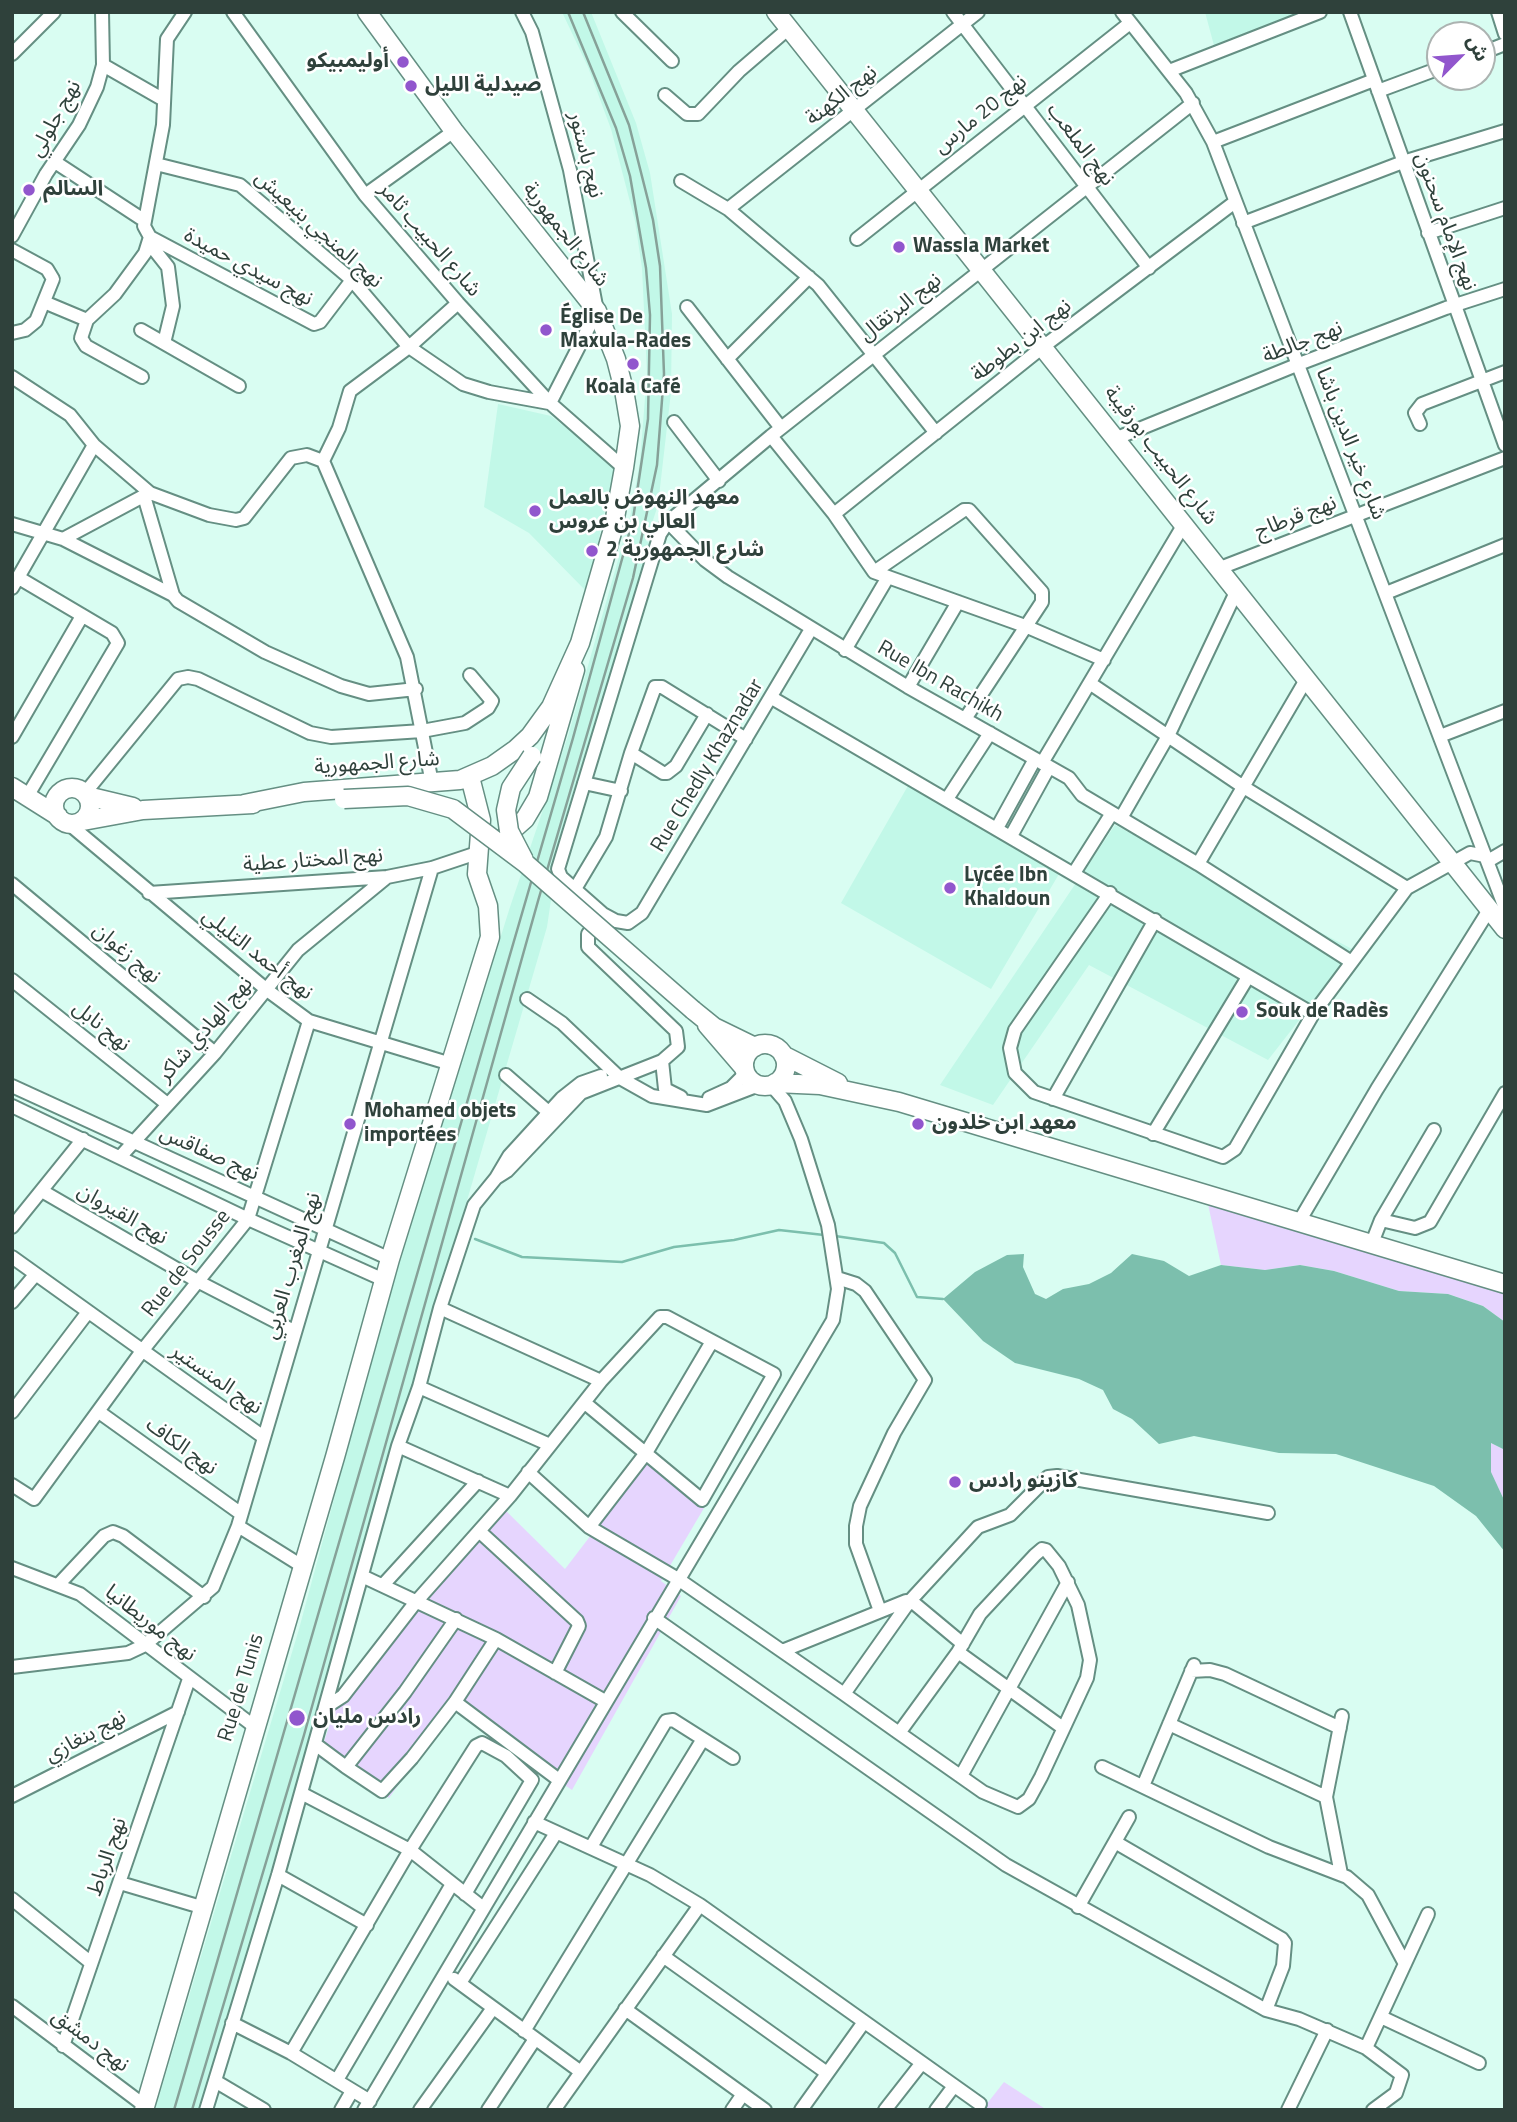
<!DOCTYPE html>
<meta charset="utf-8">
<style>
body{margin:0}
#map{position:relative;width:1517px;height:2122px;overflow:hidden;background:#d9fdf2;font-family:"Titillium Web","Noto Sans Arabic",sans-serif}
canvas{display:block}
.frame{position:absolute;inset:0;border:14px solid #2f413b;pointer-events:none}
.north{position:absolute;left:1426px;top:21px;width:70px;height:70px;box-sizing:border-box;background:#fff;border:2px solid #acb3b1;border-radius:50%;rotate:65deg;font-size:19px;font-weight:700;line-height:28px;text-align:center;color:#2f413b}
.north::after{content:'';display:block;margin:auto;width:24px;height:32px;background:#9156cd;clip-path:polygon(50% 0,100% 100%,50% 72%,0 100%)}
</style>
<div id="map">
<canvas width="1517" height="2122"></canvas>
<div class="frame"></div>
<div class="north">ش</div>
</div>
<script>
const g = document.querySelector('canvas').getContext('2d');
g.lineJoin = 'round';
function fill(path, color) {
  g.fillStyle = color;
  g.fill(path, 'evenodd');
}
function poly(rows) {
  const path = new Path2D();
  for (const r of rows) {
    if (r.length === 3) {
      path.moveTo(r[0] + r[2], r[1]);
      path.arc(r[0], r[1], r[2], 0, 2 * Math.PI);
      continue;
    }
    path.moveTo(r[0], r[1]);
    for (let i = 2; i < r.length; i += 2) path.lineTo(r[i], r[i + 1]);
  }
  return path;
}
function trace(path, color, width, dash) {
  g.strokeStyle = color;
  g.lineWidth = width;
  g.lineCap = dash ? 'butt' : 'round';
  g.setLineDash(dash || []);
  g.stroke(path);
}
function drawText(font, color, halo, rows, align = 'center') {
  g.font = font + ' "Titillium Web","Noto Sans Arabic",sans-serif';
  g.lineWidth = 5;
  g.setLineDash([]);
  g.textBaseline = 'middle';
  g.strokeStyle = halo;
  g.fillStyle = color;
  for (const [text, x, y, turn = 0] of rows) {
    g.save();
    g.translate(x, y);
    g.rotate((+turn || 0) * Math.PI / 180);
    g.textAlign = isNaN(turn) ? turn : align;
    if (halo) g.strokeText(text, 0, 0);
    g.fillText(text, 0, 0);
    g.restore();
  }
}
const built = poly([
 [562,12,591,12,636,123,650,173,672,314,671,392,658,505,646,541,650,543,556,866,547,927,201,2110,155,2110,299,1629,392,1284,510,907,568,736,630,518,640,461,647,373,642,268,635,221,611,129,588,67],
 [1205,12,1318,12,1216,53],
 [498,404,551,416,615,466,587,592,529,533,484,507],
 [909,784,1059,874,991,989,841,903],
 [1115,825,1354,950,1268,1060,1089,965,993,1105,940,1085]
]);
const green = poly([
 [1205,1190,1505,1287,1505,1322,1483,1306,1448,1294,1399,1291,1334,1271,1300,1265,1265,1270,1221,1265],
 [1491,1443,1505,1450,1505,1502,1491,1473],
 [647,1462,704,1508,661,1581,681,1596,572,1790,453,1708,389,1798,319,1758,338,1698,502,1507,565,1569],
 [1004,2082,1047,2110,982,2110]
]);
const water = poly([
 [1024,1254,1023,1267,1035,1294,1046,1299,1063,1289,1089,1284,1111,1273,1132,1254,1164,1261,1189,1276,1221,1265,1265,1270,1300,1265,1334,1271,1399,1291,1448,1294,1483,1306,1505,1322,1505,1450,1491,1443,1491,1472,1505,1502,1505,1552,1476,1516,1434,1486,1336,1454,1279,1453,1194,1436,1159,1444,1132,1419,1113,1409,1103,1390,1079,1379,1015,1363,983,1341,943,1299,975,1272,1007,1255]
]);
const stream = poly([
 [835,1236,884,1243,895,1253,917,1297,943,1299],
 [475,1239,522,1257,622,1262,674,1247,734,1240,779,1230,824,1235]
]);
const street = poly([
 [233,12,365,195,458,303,550,403,624,468],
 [522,12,532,32,570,170,597,311,550,403],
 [622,12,672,61],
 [953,12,1149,268],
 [1122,12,1186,93,1213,142,1505,908],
 [1350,12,1505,445],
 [1498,12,1505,34],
 [1482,53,1505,44],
 [12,54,54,12],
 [103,65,164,100],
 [1169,71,1320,12],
 [1378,91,1440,68],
 [665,95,687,114,698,114,739,71,789,28],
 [1213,142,1374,80],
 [55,162,145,221],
 [156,164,240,185,352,280,409,347,463,384,489,392,549,403],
 [681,181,728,209,818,285,936,433],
 [365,195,454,131],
 [728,209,978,12],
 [1243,223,1403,162,1505,131],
 [1428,233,1505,208],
 [12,236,46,174,79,125,97,87,103,65,102,12],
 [150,237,314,324,320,322,352,280],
 [857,239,1130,23],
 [149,243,168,267,173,306,164,343],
 [12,250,47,269,53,279,36,321,25,330,12,333],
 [44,302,87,320,115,294,145,253,150,237,144,226,163,125,167,39,185,12],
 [687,307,781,428],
 [87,320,81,338,86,346,142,377],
 [141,330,239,386],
 [727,359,809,277],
 [12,377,70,415,94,445,150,493,209,515,236,520,244,518,291,458,307,455,323,461],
 [674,422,719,481],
 [1420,424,1415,413,1422,404,1505,372],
 [771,436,834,514,874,572,1025,626,1104,660],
 [1117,438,1299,364,1446,308,1505,289],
 [323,461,407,657,432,783],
 [323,461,339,428,350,391,409,347,458,303],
 [144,496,173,595,178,601,265,652,341,686,369,694,416,689],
 [834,514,1044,346,1235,202],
 [668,522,705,560,728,577,908,687,1069,778,1082,795,1198,864,1350,961],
 [12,524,63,539,173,595],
 [63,539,149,493],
 [1220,568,1505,458],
 [874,572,964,510,969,510,1042,592,1042,602,965,719],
 [19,578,112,633,118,643,31,790],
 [12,588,94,445],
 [1386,593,1505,545],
 [811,629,642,913,628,923,616,921,603,914,561,877,558,869,660,534,668,522,771,436,1193,103],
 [845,650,888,577],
 [1091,684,1242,786,1407,888],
 [908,687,958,602],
 [772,698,1313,1014],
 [1440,736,1505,711],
 [12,737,82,616],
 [631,753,663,773,667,773,676,766,707,714],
 [1042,763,1184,524],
 [584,783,621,791],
 [85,793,178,679,188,677,198,679,310,733,331,737,422,731,465,723,488,708,492,701,470,675],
 [947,799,990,733],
 [1121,818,1168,736,1237,590],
 [69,824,267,990,309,1021,451,1064],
 [997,828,1035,759],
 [1011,836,1049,767],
 [1488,861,1505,851],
 [1198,864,1307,678],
 [1074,873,1112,813],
 [12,884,215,1053],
 [575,889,606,837,631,753,655,687,662,687,746,739],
 [149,893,387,877,432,868,477,853],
 [1110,893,1015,1030,1010,1048,1015,1073,1034,1092,1223,1157,1235,1149,1313,1014,1407,888,1470,853,1485,856],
 [12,980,166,1103],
 [527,999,562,1023,620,1078,652,1096,707,1105,759,1085],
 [662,1061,665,1089,681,1097],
 [506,1075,553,1116],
 [12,1086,390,1259],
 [709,1098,731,1088,746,1073],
 [1053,1099,1155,920],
 [12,1106,248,1219,384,1280],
 [1153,1134,1248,977],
 [120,1157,215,1053,298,950,387,877],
 [496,1178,509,1156,562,1098,581,1083,601,1076],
 [42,1191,199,1282,294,1331],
 [1300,1220,1377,1089,1489,910],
 [1381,1220,1415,1228,1430,1222,1505,1093],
 [12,1227,83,1139],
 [1372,1243,1381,1220,1434,1130],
 [12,1257,262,1436],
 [837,1278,856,1284,865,1291,925,1380,894,1433,860,1506,856,1526,856,1544,880,1611],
 [12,1302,35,1275],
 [440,1308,601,1381],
 [419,1387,550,1445],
 [12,1412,88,1312],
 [99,1412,240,1513],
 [398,1446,510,1496],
 [528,1472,589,1527,678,1579,844,1694,899,1733,983,1792,1018,1807,1029,1799,1041,1777,1087,1678,1090,1660,1078,1605,1059,1566,1046,1550,1042,1549,1035,1555,980,1614,958,1652,899,1733],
 [12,1485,34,1499,142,1351,248,1219,309,1021],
 [238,1526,302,1566],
 [589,1527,646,1453,711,1343],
 [479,1531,577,1621,579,1626,555,1673],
 [12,1568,80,1594,255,1727],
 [362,1576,496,1639,605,1701],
 [59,1584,104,1536,113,1532,123,1536,204,1597],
 [383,1585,478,1481],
 [654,1618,1006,1865,1266,2010,1299,2019,1366,2048,1402,2075,1396,2093,1373,2110],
 [456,1619,405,1692,346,1767,382,1791,412,1758,455,1702,496,1639],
 [782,1651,906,1601,915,1604,963,1644],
 [958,1652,1063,1728],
 [12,1667,128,1653,145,1645,213,1587,238,1526,432,868],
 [1191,1671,1210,1670,1225,1674,1340,1728],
 [844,1694,909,1602,978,1527,1010,1515,1048,1477,1057,1476,1268,1513],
 [455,1702,559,1780],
 [326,1707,343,1696,415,1603,510,1496,601,1381,660,1317,667,1317,774,1374,702,1500,585,1403],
 [1169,1724,1326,1797],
 [703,1739,733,1758],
 [315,1744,346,1767],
 [1102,1767,1269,1847,1347,1877,1368,1895,1405,1964],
 [961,1776,1068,1582],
 [1143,1786,1194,1665],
 [301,1793,410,1850,482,1907],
 [12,1796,178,1712],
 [534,1822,650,1875,700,1905,980,2104],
 [1115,1842,1282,1939,1285,1943,1283,1966,1266,2010],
 [1341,1874,1326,1797,1342,1716],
 [278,1875,367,1925],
 [120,1883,201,1907],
 [12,1899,90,1962],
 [1078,1907,1129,1817],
 [663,1956,827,2073],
 [454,1979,581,2072],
 [460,1983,556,1833],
 [12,2006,145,2106],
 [625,2009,765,2110],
 [1381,2017,1479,2063],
 [232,2023,291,2053,370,2101],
 [524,2031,703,1739,673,1720,666,1721,591,1847],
 [63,2046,189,1679],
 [1366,2048,1428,1914],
 [291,2053,410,1850,476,1746,482,1743,506,1756,532,1780,465,1894],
 [337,2080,452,1884],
 [215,2081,264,2110],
 [206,2110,278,1875,398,1446,419,1387,440,1308,474,1205,496,1178,507,1171,581,1093,662,1061,678,1047,676,1031,588,947,588,934,599,920],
 [341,2110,352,2091],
 [364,2110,833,1320,838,1289,828,1225,801,1139,785,1101,771,1085],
 [420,2110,493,2008],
 [488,2110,535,2039],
 [554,2110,700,1905],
 [732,2110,743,2094],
 [801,2110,864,2022],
 [885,2110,921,2064],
 [936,2110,954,2086],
 [1288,2110,1327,2030]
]);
const secondary = poly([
 [776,12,1505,929],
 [12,787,58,816],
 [72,806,18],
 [87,796,133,807],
 [244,804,304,792,460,780,492,766,516,749,530,736,551,707,580,643,613,529,624,468,630,426,624,390,616,359,597,311,454,131,367,12],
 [83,821,143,810,253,804],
 [499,842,525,819,538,797,575,670],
 [693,1010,714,1027,755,1047],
 [707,1025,744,1068],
 [765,1065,21],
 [783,1055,838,1083],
 [775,1083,820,1085,899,1102,1505,1284],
 [144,2110,335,1457,390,1259,490,937,488,906,477,874,481,820,470,777]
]);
const rail = poly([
 [174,2110,573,738,633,519,648,419,650,315,646,268,630,176,616,128,568,12],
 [192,2110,304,1735,538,901,633,578,657,465,664,374,660,266,653,220,629,125,583,12]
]);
const secondaryBridge = poly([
 [344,799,408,796,453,809,525,863,693,1010],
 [524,860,509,831,506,810,511,788,532,756]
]);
const markers = [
 [403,62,7,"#9156cd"],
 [411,86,7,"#9156cd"],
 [29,190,7,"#9156cd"],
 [899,247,7,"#9156cd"],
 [546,330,7,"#9156cd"],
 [633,364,7,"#9156cd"],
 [535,511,7,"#9156cd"],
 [592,551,7,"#9156cd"],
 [950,888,7,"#9156cd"],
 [1242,1012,7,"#9156cd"],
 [350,1124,7,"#9156cd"],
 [918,1124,7,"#9156cd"],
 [955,1482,7,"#9156cd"],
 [297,1718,9,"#9156cd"]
];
const poiNames = [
 ["أوليمبيكو",389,62,"right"],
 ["صيدلية الليل",425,86],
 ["السالم",43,190],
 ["Wassla Market",913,247],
 ["Église De",560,318],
 ["Maxula-Rades",560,342],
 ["Koala Café",633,388,"center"],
 ["معهد النهوض بالعمل",549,499],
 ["العالي بن عروس",549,523],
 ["شارع الجمهورية 2",606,551],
 ["Lycée Ibn",964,876],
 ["Khaldoun",964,900],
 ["Souk de Radès",1256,1012],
 ["Mohamed objets",364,1112],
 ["importées",364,1136],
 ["معهد ابن خلدون",932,1124],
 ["كازينو رادس",969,1482],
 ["رادس مليان",313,1718]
];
const streetNames = [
 ["نهج الكهنة",842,96,-38],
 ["نهج 20 مارس",981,115,-39],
 ["نهج جلولي",56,119,-61],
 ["نهج الملعب",1080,145,53],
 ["نهج باستور",585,155,76],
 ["نهج الإمام سحنون",1445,222,70],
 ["نهج المنجي بنيعيش",318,230,42],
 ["شارع الجمهورية",565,235,52],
 ["شارع الحبيب ثامر",429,240,49],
 ["نهج سيدي حميدة",248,268,28],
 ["نهج البرتقال",901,308,-38],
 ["نهج ابن بطوطة",1022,341,-38],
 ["نهج جالطة",1303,343,-21],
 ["شارع خير الدين باشا",1350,444,69],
 ["شارع الحبيب بورقيبة",1160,456,52],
 ["نهج قرطاج",1296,518,-21],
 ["Rue Ibn Rachikh",940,682,30],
 ["شارع الجمهورية",377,764,-4],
 ["Rue Chedly Khaznadar",708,766,-59],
 ["نهج المختار عطية",313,861,-4],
 ["نهج زغوان",126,954,40],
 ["نهج أحمد التليلي",257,955,38],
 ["نهج نابل",101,1027,39],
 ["نهج الهادي شاكر",206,1030,-49],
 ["نهج صفاقس",209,1154,24],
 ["نهج القيروان",122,1215,30],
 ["Rue de Sousse",187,1264,-52],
 ["نهج المغرب العربي",293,1266,-73],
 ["نهج المنستير",216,1380,35],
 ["نهج الكاف",181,1447,36],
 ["نهج موريطانيا",150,1624,38],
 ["Rue de Tunis",242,1688,-73],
 ["نهج بنغازي",86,1737,-28],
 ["نهج الرباط",108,1857,-71],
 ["نهج دمشق",90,2041,37]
];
fill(built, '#c2f8e8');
fill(green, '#e6d5fe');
fill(water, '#7cbfad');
trace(stream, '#7cbfad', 2.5);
trace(street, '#658f83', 16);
trace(secondary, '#658f83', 21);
trace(street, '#fff', 12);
trace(secondary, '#fff', 18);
trace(rail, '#86a198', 2.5);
trace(secondaryBridge, '#658f83', 21, []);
trace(secondaryBridge, '#fff', 18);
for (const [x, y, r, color] of markers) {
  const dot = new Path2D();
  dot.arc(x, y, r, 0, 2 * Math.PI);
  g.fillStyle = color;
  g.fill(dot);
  trace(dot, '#fff', 2.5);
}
drawText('bold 21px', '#2f413b', '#fff', poiNames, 'left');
drawText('21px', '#2f413b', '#fff', streetNames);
</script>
